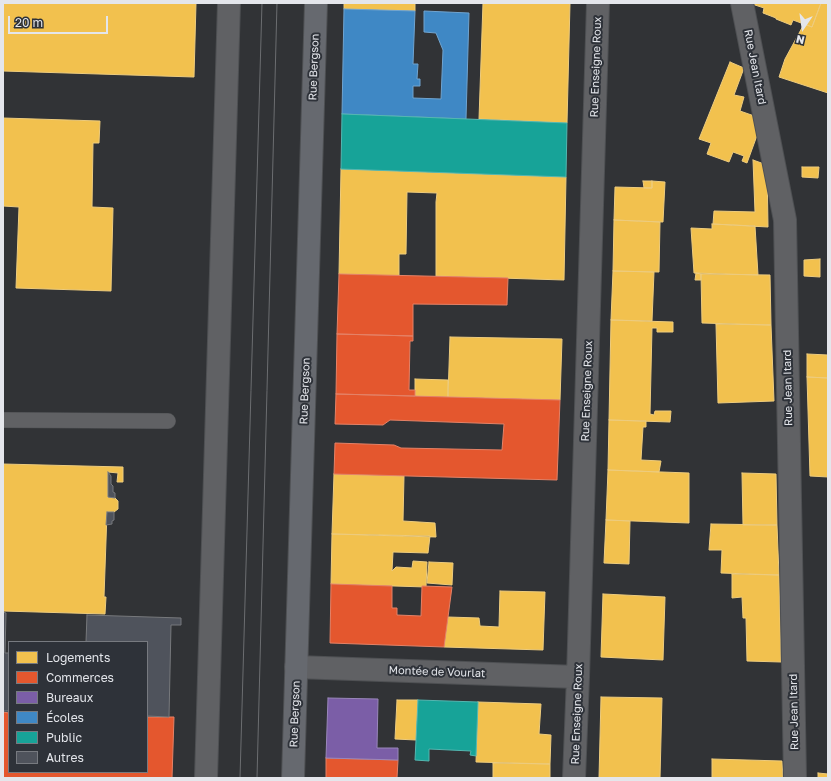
<!DOCTYPE html>
<meta charset="utf-8">
<style>
body{margin:0}
#map{position:relative;width:831px;height:781px;overflow:hidden;background:#313336;font-family:"Golos Text",sans-serif}
canvas{display:block}
.frame{position:absolute;inset:0;border:4px solid #e4e6eb;pointer-events:none}
.legend{position:absolute;left:8px;top:641px;width:140px;height:132px;box-sizing:border-box;background:#2e3239;border:1px solid #777a80;margin:0;padding:5px 7px;list-style:none;font-size:12px;color:#e4e6eb}
.legend li{display:flex;align-items:center;gap:8px;height:20px}
.legend b{width:20px;border:1px solid #777a80}
.north{position:absolute;left:783px;top:8px;width:40px;height:40px;-webkit-text-stroke:3px #2e3239;paint-order:stroke;rotate:193deg;font-size:11px;font-weight:700;line-height:16px;text-align:center;color:#e4e6eb}
.north::after{content:'';display:block;margin:auto;width:14px;height:18px;background:#e4e6eb;clip-path:polygon(50% 0,100% 100%,50% 72%,0 100%)}
.scale{position:absolute;left:8px;top:16px;width:100px;height:18px;box-sizing:border-box;border:2px solid #e4e6eb;border-top:0;padding-left:5px;font-size:12px;line-height:14px;white-space:nowrap;color:#e4e6eb;-webkit-text-stroke:3px #2e3239;paint-order:stroke}
</style>
<div id="map">
<canvas width="831" height="781"></canvas>
<div class="frame"></div>
<ul class="legend">
<li><b style="height:11px;background:#f2c14e"></b>Logements</li>
<li><b style="height:11px;background:#e4572e"></b>Commerces</li>
<li><b style="height:11px;background:#7b5ea7"></b>Bureaux</li>
<li><b style="height:11px;background:#3f88c5"></b>Écoles</li>
<li><b style="height:11px;background:#17a398"></b>Public</li>
<li><b style="height:11px;background:#4f535c"></b>Autres</li>
</ul>
<div class="north">N</div>
<div class="scale">20 m</div>
</div>
<script>
const g = document.querySelector('canvas').getContext('2d');
g.lineJoin = 'round';
function fill(path, color) {
  g.fillStyle = color;
  g.fill(path, 'evenodd');
}
function poly(rows) {
  const path = new Path2D();
  for (const r of rows) {
    path.moveTo(r[0], r[1]);
    for (let i = 2; i < r.length; i += 2) path.lineTo(r[i], r[i + 1]);
  }
  return path;
}
function trace(path, color, width, dash) {
  g.strokeStyle = color;
  g.lineWidth = width;
  g.lineCap = dash ? 'butt' : 'round';
  g.setLineDash(dash || []);
  g.stroke(path);
}
function drawText(font, color, halo, rows, align = 'center') {
  g.font = font + ' "Golos Text",sans-serif';
  g.lineWidth = 4;
  g.setLineDash([]);
  g.textBaseline = 'middle';
  g.strokeStyle = halo;
  g.fillStyle = color;
  for (const [text, x, y, turn = 0] of rows) {
    g.save();
    g.translate(x, y);
    g.rotate((+turn || 0) * Math.PI / 180);
    g.textAlign = isNaN(turn) ? turn : align;
    if (halo) g.strokeText(text, 0, 0);
    g.fillText(text, 0, 0);
    g.restore();
  }
}
const homes = poly([
 [3,3,196,3,194,77,3,71,3,3],
 [344,3,415,3,415,11,344,9,344,3],
 [483,3,570,3,567,123,479,119,483,3],
 [753,3,821,3,812,27,793,20,791,25,776,19,776,18,763,13,764,8,752,4,753,3],
 [821,3,828,3,828,93,779,77,785,59,804,24,812,27,821,3],
 [730,62,744,68,734,95,744,97,740,111,763,119,747,163,742,161,744,156,733,152,729,162,707,154,711,143,699,139,730,62],
 [3,118,100,121,99,143,93,143,92,207,113,208,111,291,16,288,19,207,3,206,3,118],
 [753,160,767,165,768,227,713,224,714,211,755,212,753,160],
 [802,167,819,167,818,178,802,177,802,167],
 [341,169,566,177,564,280,436,276,436,202,437,193,407,192,406,254,399,254,399,276,339,274,341,169],
 [643,181,652,181,652,188,644,188,643,181],
 [652,181,665,182,663,222,614,220,615,187,652,188,652,181],
 [614,220,660,222,659,272,613,271,614,220],
 [712,224,755,226,758,275,694,273,691,228,712,229,712,224],
 [820,259,820,277,804,276,804,260,820,259],
 [613,271,654,272,652,321,611,320,613,271],
 [696,273,701,274,701,280,695,280,696,273],
 [701,274,770,275,771,325,702,323,701,274],
 [611,320,673,322,673,332,657,332,657,328,652,328,650,414,654,415,655,411,671,411,670,422,609,420,611,320],
 [716,324,771,325,774,401,718,403,716,324],
 [450,337,562,339,560,400,448,397,450,337],
 [807,354,828,355,828,378,807,377,807,354],
 [807,377,828,378,828,477,810,476,807,377],
 [415,379,448,380,448,397,415,396,415,379],
 [609,420,646,421,646,427,643,427,641,460,661,461,659,472,608,470,609,420],
 [3,464,123,467,123,482,117,482,118,473,108,472,108,497,115,498,118,501,118,509,114,512,107,512,104,597,106,597,105,614,3,611,3,464],
 [608,470,689,473,689,523,606,520,608,470],
 [742,473,776,474,777,525,743,525,742,473],
 [334,474,404,476,403,521,435,523,436,537,332,534,334,474],
 [606,520,630,521,629,564,604,563,606,520],
 [711,524,777,525,779,575,721,573,722,550,709,550,711,524],
 [332,534,430,536,428,553,393,552,392,571,396,567,412,568,413,561,427,562,426,587,331,584,332,534],
 [429,562,453,563,452,585,427,583,429,562],
 [732,574,779,575,781,662,747,661,746,618,743,618,742,597,732,598,732,574],
 [500,591,545,592,543,650,444,647,448,617,479,618,480,626,499,627,500,591],
 [603,594,665,597,663,660,601,657,603,594],
 [601,697,662,698,660,778,599,778,601,697],
 [397,700,418,700,416,740,395,739,397,700],
 [478,702,541,704,539,734,551,735,550,764,476,762,478,702],
 [712,759,782,761,783,778,712,778,712,759],
 [493,763,550,764,550,778,493,778,493,763],
 [818,773,828,774,828,778,818,778,818,773]
]);
const shops = poly([
 [339,274,508,278,507,305,413,304,413,336,337,334,339,274],
 [337,334,413,336,413,341,410,341,409,390,415,390,415,396,336,394,337,334],
 [336,394,560,400,557,480,334,474,335,443,394,445,401,448,502,450,504,424,390,420,383,425,335,424,336,394],
 [331,584,392,586,392,608,397,608,397,615,421,616,422,586,452,587,444,647,330,643,331,584],
 [3,712,9,713,9,772,147,772,147,717,174,717,172,778,3,778,3,712],
 [326,758,398,760,397,778,326,778,326,758]
]);
const offices = poly([
 [328,698,378,699,377,748,398,748,398,760,326,758,328,698]
]);
const schools = poly([
 [344,9,415,11,413,64,418,64,417,79,420,79,420,86,413,86,413,98,441,99,443,50,436,33,424,32,424,11,469,13,466,119,342,114,344,9]
]);
const public = poly([
 [342,114,567,123,566,177,341,169,342,114],
 [418,700,478,702,476,756,470,755,471,751,429,749,429,761,415,760,418,700]
]);
const building = poly([
 [108,472,111,476,111,484,113,486,113,492,115,493,115,498,108,497,108,472],
 [107,512,114,512,114,520,112,521,112,524,106,525,107,512],
 [3,612,6,613,5,653,9,653,9,711,3,711,3,612],
 [87,615,181,618,181,625,171,625,169,717,147,716,147,642,86,642,87,615]
]);
const lane = poly([
 [3,420,168,421]
]);
const street = poly([
 [742,3,785,220,795,778],
 [296,667,578,677],
 [206,778,229,3],
 [574,778,578,677,598,3]
]);
const secondary = poly([
 [293,778,316,3]
]);
const tram = poly([
 [240,778,262,3],
 [257,778,277,3]
]);
const streetNames = [
 ["Rue Bergson",314,67,-88],
 ["Rue Enseigne Roux",596,67,-88],
 ["Rue Jean Itard",755,67,79],
 ["Rue Jean Itard",788,388,-91],
 ["Rue Bergson",305,391,-88],
 ["Rue Enseigne Roux",587,391,-88],
 ["Montée de Vourlat",437,672,2],
 ["Rue Jean Itard",794,712,-91],
 ["Rue Bergson",295,714,-88],
 ["Rue Enseigne Roux",577,714,-88]
];
fill(homes, '#f2c14e');
trace(homes, '#eecc7d', 1);
fill(shops, '#e4572e');
trace(shops, '#e48267', 1);
fill(offices, '#7b5ea7');
trace(offices, '#9a87bb', 1);
fill(schools, '#3f88c5');
trace(schools, '#70a4d0', 1);
fill(public, '#17a398');
trace(public, '#54b7b1', 1);
fill(building, '#4f535c');
trace(building, '#77797c', 1);
trace(lane, '#4e5053', 16);
trace(street, '#4e5053', 24);
trace(secondary, '#4e5053', 24);
trace(lane, '#606164', 15);
trace(street, '#606164', 22);
trace(secondary, '#66696f', 22);
trace(tram, '#6c6e71', 1);
drawText('11px', '#e4e6eb', '#2e3239', streetNames);
</script>
